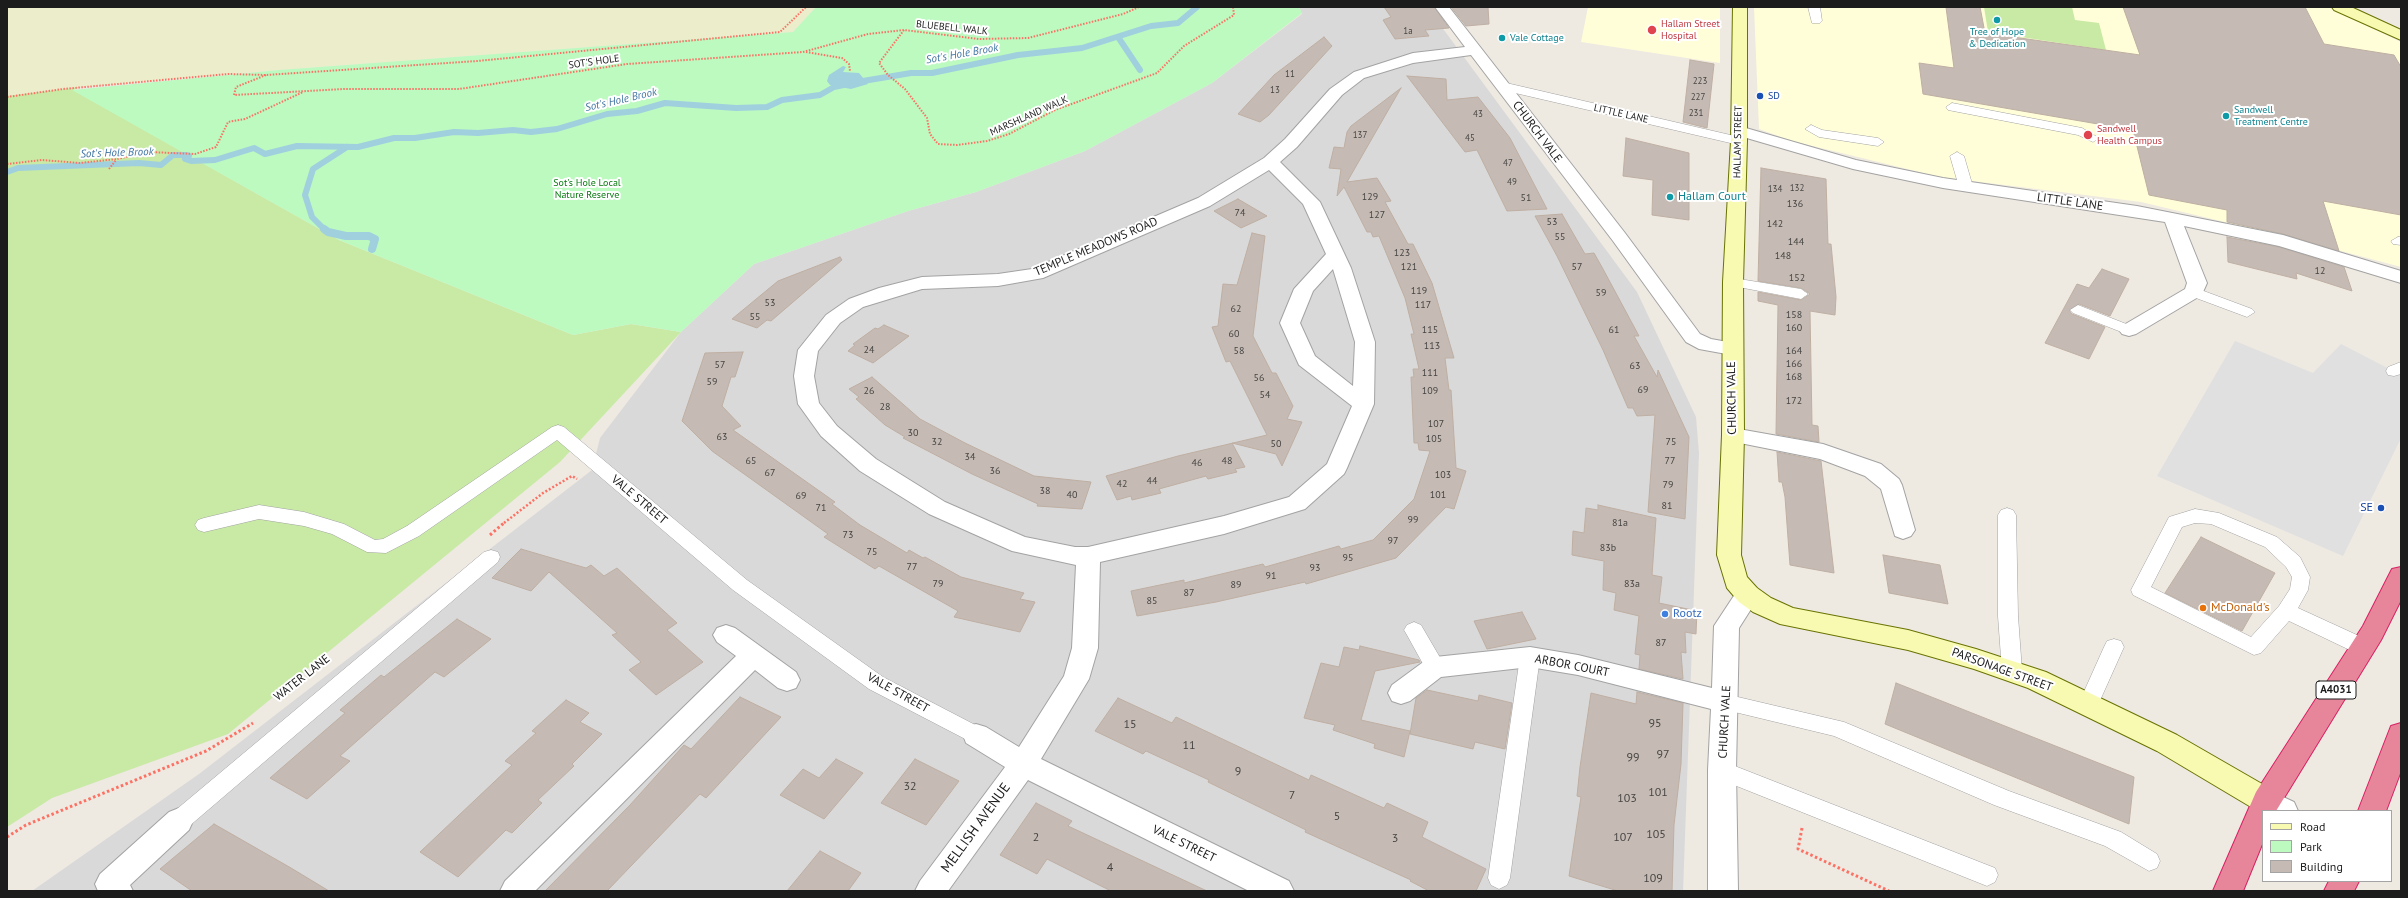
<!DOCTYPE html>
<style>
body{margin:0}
#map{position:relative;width:2408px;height:898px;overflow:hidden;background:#eee9e1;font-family:"PT Sans",sans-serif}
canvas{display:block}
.frame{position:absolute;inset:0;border:8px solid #1c1c1c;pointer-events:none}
.legend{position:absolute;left:2262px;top:810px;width:130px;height:72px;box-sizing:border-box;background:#fff;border:1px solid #a4a4a4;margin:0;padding:5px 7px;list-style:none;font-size:12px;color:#1c1c1c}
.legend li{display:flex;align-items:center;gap:8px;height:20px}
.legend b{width:20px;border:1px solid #a4a4a4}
</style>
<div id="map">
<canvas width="2408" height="898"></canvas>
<div class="frame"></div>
<ul class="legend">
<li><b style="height:5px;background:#f8fab2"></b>Road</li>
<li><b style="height:11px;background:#bcfac0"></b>Park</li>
<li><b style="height:11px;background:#c5bbb4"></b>Building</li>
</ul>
</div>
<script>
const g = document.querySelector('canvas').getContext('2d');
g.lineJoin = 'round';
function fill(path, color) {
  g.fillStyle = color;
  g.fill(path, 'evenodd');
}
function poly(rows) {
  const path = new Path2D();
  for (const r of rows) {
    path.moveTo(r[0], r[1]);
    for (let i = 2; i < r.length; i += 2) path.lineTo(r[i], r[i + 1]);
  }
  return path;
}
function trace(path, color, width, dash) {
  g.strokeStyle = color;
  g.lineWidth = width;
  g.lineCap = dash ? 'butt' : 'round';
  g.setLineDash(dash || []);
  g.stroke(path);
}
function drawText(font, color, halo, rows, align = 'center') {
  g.font = font + ' "PT Sans",sans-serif';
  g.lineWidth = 4;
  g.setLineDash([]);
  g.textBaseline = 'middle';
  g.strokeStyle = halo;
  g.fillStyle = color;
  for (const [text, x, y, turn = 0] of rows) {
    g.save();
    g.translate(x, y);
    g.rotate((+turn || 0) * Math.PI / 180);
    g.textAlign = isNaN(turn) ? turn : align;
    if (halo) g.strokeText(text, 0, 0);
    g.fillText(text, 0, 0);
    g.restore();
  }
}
const residential = poly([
 [1299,7,1427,7,1637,292,1696,417,1699,453,1683,891,32,891,199,774,592,470,600,438,681,332,754,264,908,211,976,192,1085,151,1212,83,1302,14]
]);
const education = poly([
 [1588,7,1720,7,1720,63,1581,42],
 [1754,7,2328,7,2401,42,2401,267,2296,239,2141,202,1940,177,1792,141,1759,129]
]);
const farmland = poly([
 [7,7,816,7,793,32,279,70,81,87,7,96]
]);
const grass = poly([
 [1984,7,2072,7,2075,20,2099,23,2106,50,1988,32],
 [81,87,73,90,339,240,573,335,631,324,681,332,560,462,228,734,52,798,7,827,7,96]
]);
const park = poly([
 [816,7,1299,7,1302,13,1212,83,1085,151,976,192,908,211,754,264,681,332,631,324,573,335,339,240,72,90,279,70,793,32]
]);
const parking = poly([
 [2235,341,2313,373,2341,344,2401,375,2401,438,2343,556,2157,476]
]);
const water = poly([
 [843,66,846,67,843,72,859,73,868,84,851,89,830,85,827,81,829,75]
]);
const streamFar1 = poly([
 [1118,37,1140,70],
 [7,172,18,168,139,163,161,165,173,155,187,155,189,156,185,159,191,161,215,160,254,148,265,154,297,146,358,147,394,138,415,138,454,132,478,133,513,130,531,132,557,129,607,114,637,111,665,103,736,108,767,107,782,100,820,95,834,87,863,81,911,73,932,73,1018,55,1082,48,1151,26,1178,23,1197,7],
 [325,230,312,217,305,195,313,169,347,147]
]);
const stream = poly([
 [324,229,328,232,346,236,369,236,375,239,372,249]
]);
const building = poly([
 [1384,7,1434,7,1449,28,1425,30,1429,36,1395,39,1383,20,1391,17,1384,7],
 [1451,7,1488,7,1489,24,1466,26,1451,7],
 [1946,7,1980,7,1985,33,2140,55,2123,7,2305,7,2324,44,2394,55,2401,67,2401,215,2323,201,2339,251,2283,234,2227,222,2227,210,2149,195,2133,130,1923,94,1919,63,1954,68,1946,7],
 [1324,37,1332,46,1269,115,1260,122,1238,114,1274,75,1324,37],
 [1690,60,1714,64,1707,128,1683,122,1690,60],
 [1407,76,1446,79,1447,100,1478,97,1510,138,1547,209,1507,211,1477,150,1465,152,1407,76],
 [1401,88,1347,182,1377,178,1391,201,1385,202,1408,244,1413,244,1432,283,1454,358,1445,358,1449,390,1451,390,1456,468,1466,471,1454,509,1446,507,1396,558,1306,584,1305,582,1216,602,1137,616,1131,591,1184,580,1184,583,1263,564,1265,567,1339,546,1341,549,1373,540,1414,499,1430,451,1419,450,1418,443,1414,443,1411,377,1414,377,1413,369,1419,369,1411,334,1414,334,1405,298,1379,236,1373,237,1371,232,1367,232,1344,187,1337,196,1341,169,1329,168,1334,147,1344,148,1347,132,1351,126,1401,88],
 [1626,138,1689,153,1689,220,1652,215,1653,180,1623,176,1626,138],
 [1761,168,1826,179,1828,244,1831,244,1836,297,1835,315,1810,311,1812,425,1818,426,1819,442,1776,434,1778,305,1758,301,1758,292,1801,300,1810,294,1801,288,1758,281,1761,168],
 [1238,199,1267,216,1241,228,1214,211,1238,199],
 [1562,214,1585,254,1594,253,1603,269,1639,336,1634,336,1657,377,1658,370,1689,437,1685,519,1648,512,1655,415,1637,416,1633,408,1628,408,1603,350,1557,256,1535,216,1562,214],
 [1252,233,1265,236,1253,336,1272,373,1276,373,1293,406,1287,419,1302,422,1282,466,1276,454,1232,443,1245,467,1235,469,1237,472,1208,479,1206,476,1159,489,1161,493,1132,500,1131,496,1117,500,1106,476,1178,456,1267,435,1230,361,1226,362,1212,327,1218,326,1223,284,1237,285,1252,233],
 [2227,237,2279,247,2344,267,2352,291,2296,273,2297,279,2228,262,2227,237],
 [840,257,842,260,771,321,767,320,757,328,732,319,778,281,840,257],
 [2102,269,2129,279,2110,316,2079,304,2069,310,2072,314,2105,327,2089,359,2045,343,2077,284,2089,288,2102,269],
 [884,325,909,336,873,363,848,351,855,345,853,344,875,328,878,329,884,325],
 [743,352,735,377,731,377,722,406,741,426,733,430,835,502,832,504,860,525,907,553,909,550,923,558,925,557,961,577,1024,593,1020,599,1035,602,1020,632,954,617,958,611,879,566,875,569,824,537,828,534,712,451,682,421,705,353,743,352],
 [872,377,920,419,965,443,1034,476,1091,482,1082,509,1037,506,1038,504,972,474,903,438,905,437,885,425,856,399,859,397,849,389,872,377],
 [1777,452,1821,461,1834,573,1790,565,1785,497,1782,482,1779,482,1777,452],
 [1598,505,1656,518,1652,575,1662,577,1659,603,1697,611,1696,634,1685,632,1686,653,1681,652,1683,679,1639,669,1640,655,1635,654,1639,616,1614,610,1616,593,1603,590,1604,561,1572,555,1573,531,1584,533,1586,508,1598,510,1598,505],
 [2201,537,2275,573,2242,631,2165,593,2201,537],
 [521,549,586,568,591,565,604,576,617,568,677,623,667,630,703,662,656,695,629,670,641,662,612,635,617,633,549,572,531,591,492,578,521,549],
 [1883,555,1940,565,1948,604,1889,593,1883,555],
 [1522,612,1536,639,1487,649,1474,621,1522,612],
 [457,619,491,639,444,677,435,672,340,756,350,761,307,799,270,778,345,713,340,710,381,675,384,677,457,619],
 [1360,646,1419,660,1420,662,1375,671,1361,720,1410,731,1404,757,1374,748,1375,744,1333,730,1335,725,1304,718,1321,663,1339,667,1344,647,1359,650,1360,646],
 [1896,683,2134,777,2129,824,1885,724,1896,683],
 [1427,690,1478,701,1479,695,1512,703,1505,749,1475,742,1473,749,1410,734,1416,698,1427,690],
 [1637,692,1683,703,1681,764,1674,825,1672,891,1618,891,1569,876,1581,797,1577,796,1580,767,1591,693,1636,704,1637,692],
 [740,697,781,717,706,798,700,794,607,891,545,891,630,805,684,745,691,749,740,697],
 [1118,698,1172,723,1176,717,1309,780,1311,775,1384,808,1387,803,1428,822,1422,837,1486,869,1476,891,1429,891,1410,881,1411,880,1305,832,1306,830,1208,782,1209,780,1146,751,1143,754,1095,731,1118,698],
 [566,700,589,713,580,722,602,734,572,764,574,766,538,800,542,803,512,833,506,830,458,877,420,852,512,765,505,761,536,733,532,731,566,700],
 [836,759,863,773,824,819,780,795,803,769,819,778,836,759],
 [915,759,959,781,926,825,881,803,915,759],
 [1036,803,1072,821,1068,826,1207,891,1111,891,1047,859,1037,874,1000,855,1036,803],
 [214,824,291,868,329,891,192,891,160,869,214,824],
 [820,851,861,873,848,891,787,891,820,851]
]);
const pathFar2 = poly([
 [904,30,879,63,888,75,905,89,927,118,930,134,938,144,957,145,987,141,1009,134,1055,110,1157,73,1184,46,1234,15,1233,7],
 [806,52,842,58,849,64,850,71],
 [266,75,236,87,234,95,344,89,459,89,627,64,803,52,868,34,904,30,979,39,1028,38,1123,14,1139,7],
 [7,97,63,89,228,74,266,75,477,61,780,32,806,7],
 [7,164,42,160,80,163,117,159,149,152,195,154,216,147,228,122,245,119,303,92],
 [109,169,116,160]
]);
const pathFar1 = poly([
 [504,523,543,493,572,476,577,479]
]);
const path = poly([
 [490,535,505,522],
 [1802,828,1798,849,1889,891],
 [7,837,26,825,206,751,253,723]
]);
const lane = poly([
 [1808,7,1820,7,1822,21,1820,23,1812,23,1808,7],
 [1502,82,1739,137,1745,141,1739,145,1498,89,1496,86,1498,83,1502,82],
 [1952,103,2082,128,2099,138,2093,142,2078,135,1948,110,1946,107,1952,103],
 [1811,125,1822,130,1878,138,1884,142,1878,146,1819,137,1805,129,1811,125],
 [1957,152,1964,156,1973,187,1971,190,1961,190,1959,187,1950,156,1957,152],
 [2398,237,2401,237,2401,245,2393,244,2391,241,2398,237],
 [1733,278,1801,289,1808,294,1801,299,1728,285,1726,282,1728,279,1733,278],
 [2193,287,2252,309,2255,312,2247,317,2188,295,2186,292,2188,289,2193,287],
 [2078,305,2134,327,2137,330,2134,333,2129,335,2073,313,2070,310,2078,305],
 [2401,362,2401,374,2394,376,2388,375,2386,371,2388,367,2401,362],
 [558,425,564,427,747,580,883,677,983,729,986,735,983,741,976,744,969,741,869,689,733,590,557,440,419,536,386,553,367,552,332,534,304,526,259,519,204,532,198,530,195,525,198,520,204,518,259,505,304,512,344,524,375,540,383,539,407,526,552,427,558,425],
 [2007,508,2013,510,2016,515,2018,616,2022,671,2019,677,2012,679,2005,677,2002,671,1998,616,1998,515,2001,510,2007,508],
 [2195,509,2219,513,2277,537,2300,557,2310,577,2308,590,2298,608,2370,641,2373,647,2370,653,2363,655,2356,653,2289,621,2261,653,2254,655,2133,595,2131,590,2169,517,2195,509],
 [2195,523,2211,524,2265,547,2286,567,2292,577,2290,589,2279,606,2251,637,2151,587,2182,527,2195,523],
 [491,550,498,552,500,557,498,562,187,828,179,831,171,828,168,821,171,814,484,552,491,550],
 [1414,622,1421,625,1442,661,1445,667,1442,673,1435,675,1428,673,1407,635,1404,630,1407,625,1414,622],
 [2114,639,2121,641,2124,647,2098,705,2095,711,2088,714,2081,711,2078,705,2104,647,2107,641,2114,639],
 [1530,649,1537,651,1540,657,1510,878,1507,885,1499,889,1491,885,1488,878,1520,657,1523,651,1530,649],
 [1725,694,1844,722,2009,791,2121,832,2157,854,2160,861,2157,868,2149,871,2105,846,1994,805,1834,736,1718,708,1715,702,1718,696,1725,694],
 [1722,761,1995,868,1998,875,1995,882,1987,886,1714,777,1711,770,1714,763,1722,761]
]);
const street = poly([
 [1435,7,1449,7,1625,233,1700,334,1711,339,1739,344,1742,349,1739,354,1732,355,1699,349,1686,342,1613,241,1471,55,1413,63,1364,78,1342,95,1297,147,1280,162,1320,202,1351,268,1375,342,1374,404,1347,468,1344,474,1305,509,1224,534,1100,562,1098,648,1089,679,1041,759,1289,881,1294,891,1249,891,1028,780,948,891,915,891,920,881,1005,767,966,743,963,735,966,727,976,724,986,727,1019,747,1064,676,1072,648,1076,565,1012,551,929,514,860,471,821,436,798,404,794,376,798,350,826,315,849,299,879,288,922,277,998,274,1032,269,1198,198,1264,158,1285,139,1330,89,1354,72,1413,53,1465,47,1435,7],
 [1269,170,1303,204,1326,254,1294,289,1280,323,1299,365,1352,406,1327,464,1289,497,1224,516,1088,547,1075,547,1025,537,945,502,876,459,837,426,819,403,814,376,818,351,840,323,863,307,922,289,998,286,1043,278,1210,206,1269,170],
 [1333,269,1355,342,1353,386,1315,356,1300,323,1313,291,1333,269],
 [1739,126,1856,160,1943,178,2137,206,2283,235,2401,271,2401,283,2279,246,2184,226,2207,283,2203,292,2200,296,2136,334,2129,336,2122,334,2119,330,2122,326,2185,289,2187,283,2165,222,1943,188,1853,169,1733,134,1731,131,1733,128,1739,126],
 [1733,428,1823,444,1881,464,1899,479,1902,485,1915,530,1911,536,1903,539,1895,536,1881,489,1865,476,1820,459,1725,440,1722,435,1725,430,1733,428],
 [1748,585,1757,588,1760,595,1739,628,1736,770,1738,891,1708,891,1708,770,1711,709,1578,675,1530,667,1441,677,1410,701,1401,704,1392,701,1388,693,1392,685,1426,660,1435,657,1530,647,1578,655,1712,688,1714,626,1739,588,1748,585],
 [726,625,735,628,796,672,800,680,796,688,787,691,778,688,755,670,535,891,500,891,505,881,736,656,717,642,713,635,717,628,726,625],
 [2266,789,2294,802,2298,811,2263,811,2263,814,2256,810,2252,801,2256,792,2266,789],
 [179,808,189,812,193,821,189,830,130,885,133,891,98,891,95,884,100,874,169,812,179,808]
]);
const secondary = poly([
 [1733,7,1747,7,1747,141,1743,282,1744,435,1741,555,1747,577,1757,588,1771,598,1793,608,1908,630,1976,649,2046,672,2177,735,2276,792,2280,801,2276,810,2263,812,2256,810,2157,751,2028,688,1974,669,1908,650,1780,624,1753,612,1739,602,1727,588,1717,555,1722,435,1723,282,1731,141,1733,7],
 [2332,7,2351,7,2401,30,2401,40,2334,10,2332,7]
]);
const highway = poly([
 [2401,567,2401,600,2381,640,2276,811,2263,811,2263,842,2243,891,2213,891,2256,792,2363,626,2392,569,2401,567],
 [2401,723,2401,771,2386,811,2358,811,2391,726,2401,723],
 [2329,881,2359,881,2354,891,2324,891,2329,881]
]);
const markers = [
 [1997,20,4,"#0f9aa8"],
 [1652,30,5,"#e0444e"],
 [1502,38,4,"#0f9aa8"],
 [1760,96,4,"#1a4fb4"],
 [2226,116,4,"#0f9aa8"],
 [2088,135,5,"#e0444e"],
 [1670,197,4,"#0f9aa8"],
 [2381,508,4,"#1a4fb4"],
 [2203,608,4,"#e8710a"],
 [1665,614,4,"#3f7fe0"]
];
const farNumbernames = [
 ["1a",1408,31],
 ["11",1290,74],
 ["223",1700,81],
 ["13",1275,90],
 ["227",1698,97],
 ["231",1696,113],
 ["43",1478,114],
 ["137",1360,135],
 ["45",1470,138],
 ["47",1508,163],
 ["49",1512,182],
 ["132",1797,188],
 ["134",1775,189]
];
const farHealthnames = [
 ["Hallam Street",1661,24],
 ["Hospital",1661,36],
 ["Sandwell",2097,129],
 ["Health Campus",2097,141]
];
const farStreetnames = [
 ["BLUEBELL WALK",952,28,6],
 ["SOT'S HOLE",594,62,-8],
 ["LITTLE LANE",1621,114,13],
 ["MARSHLAND WALK",1029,116,-24],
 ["HALLAM STREET",1738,142,-89]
];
const farCulturenames = [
 ["Tree of Hope",1997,32,"center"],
 ["& Dedication",1997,44,"center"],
 ["Vale Cottage",1510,38],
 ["Sandwell",2234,110],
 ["Treatment Centre",2234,122]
];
const farTransitnames = [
 ["SD",1768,96]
];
const farParknames = [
 ["Sot's Hole Local",587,183],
 ["Nature Reserve",587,195]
];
const numberNames = [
 ["129",1370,197],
 ["51",1526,198],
 ["136",1795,204],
 ["74",1240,213],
 ["127",1377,215],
 ["53",1552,222],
 ["142",1775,224],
 ["55",1560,237],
 ["144",1796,242],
 ["123",1402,253],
 ["148",1783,256],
 ["121",1409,267],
 ["57",1577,267],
 ["12",2320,271],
 ["152",1797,278],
 ["119",1419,291],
 ["59",1601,293],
 ["53",770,303],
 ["117",1423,305],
 ["62",1236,309],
 ["158",1794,315],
 ["55",755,317],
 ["160",1794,328],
 ["115",1430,330],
 ["61",1614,330],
 ["60",1234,334],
 ["113",1432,346],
 ["24",869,350],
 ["58",1239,351],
 ["164",1794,351],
 ["166",1794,364],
 ["57",720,365],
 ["63",1635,366],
 ["111",1430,373],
 ["168",1794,377],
 ["56",1259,378],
 ["59",712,382],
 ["69",1643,390],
 ["26",869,391],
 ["109",1430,391],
 ["54",1265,395],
 ["172",1794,401],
 ["28",885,407],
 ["107",1436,424],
 ["30",913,433],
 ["63",722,437],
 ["105",1434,439],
 ["32",937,442],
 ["75",1671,442],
 ["50",1276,444],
 ["34",970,457],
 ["65",751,461],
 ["48",1227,461],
 ["77",1670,461],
 ["46",1197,463],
 ["36",995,471],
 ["67",770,473],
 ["103",1443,475],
 ["44",1152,481],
 ["42",1122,484],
 ["79",1668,485],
 ["38",1045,491],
 ["40",1072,495],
 ["101",1438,495],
 ["69",801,496],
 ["81",1667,506],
 ["71",821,508],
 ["99",1413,520],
 ["81a",1620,523],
 ["73",848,535],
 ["97",1393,541],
 ["83b",1608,548],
 ["75",872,552],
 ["95",1348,558],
 ["77",912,567],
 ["93",1315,568],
 ["91",1271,576],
 ["79",938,584],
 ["83a",1632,584],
 ["89",1236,585],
 ["87",1189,593],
 ["85",1152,601],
 ["87",1661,643]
];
const farWaternames = [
 ["Sot's Hole Brook",962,54,-10],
 ["Sot's Hole Brook",621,100,-13],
 ["Sot's Hole Brook",117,153,-2]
];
const shields = [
 [2336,690,40]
];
const shieldNames = [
 ["A4031",2336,690]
];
const streetNames = [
 ["CHURCH VALE",1537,132,53],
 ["LITTLE LANE",2070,202,8],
 ["TEMPLE MEADOWS ROAD",1096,247,-23],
 ["CHURCH VALE",1732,398,-91],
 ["VALE STREET",639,500,40],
 ["ARBOR COURT",1572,666,11],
 ["PARSONAGE STREET",2002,670,20],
 ["WATER LANE",302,678,-38],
 ["VALE STREET",898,693,29],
 ["CHURCH VALE",1725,722,-87],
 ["VALE STREET",1184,844,26]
];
const cultureNames = [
 ["Hallam Court",1678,197]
];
const transitNames = [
 ["SE",2373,508]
];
const foodNames = [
 ["McDonald's",2211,608]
];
const shopNames = [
 ["Rootz",1673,614]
];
const nearNumbernames = [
 ["95",1655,724],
 ["15",1130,725],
 ["11",1189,746],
 ["97",1663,755],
 ["99",1633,758],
 ["9",1238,772],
 ["32",910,787],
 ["101",1658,793],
 ["7",1292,796],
 ["103",1627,799],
 ["5",1337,817],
 ["105",1656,835],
 ["2",1036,838],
 ["107",1623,838],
 ["3",1395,839],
 ["4",1110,868],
 ["109",1653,879]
];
const nearStreetnames = [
 ["MELLISH AVENUE",976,828,-54]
];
fill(residential, '#dad9d9');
fill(education, '#fffed9');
fill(farmland, '#ebedcb');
fill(grass, '#c8eaa5');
fill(park, '#bcfac0');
fill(parking, '#e0e0e0');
fill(water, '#a0d0dd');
trace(streamFar1, '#a0d0dd', 6);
trace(stream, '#a0d0dd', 8);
fill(building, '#c5bbb4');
trace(building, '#bfafa3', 1);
trace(lane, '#a3a3a3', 1);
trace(street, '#a3a3a3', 2);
trace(secondary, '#697303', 2);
trace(highway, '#d92063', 2);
trace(pathFar2, '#fc7164', 2, [1.5, 1.5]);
trace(pathFar1, '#fc7164', 2.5, [2, 2]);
trace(path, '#fc7164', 3, [2.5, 2.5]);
fill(lane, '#fff');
fill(street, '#fff');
fill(secondary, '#f8fab2');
fill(highway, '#e7869a');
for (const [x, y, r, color] of markers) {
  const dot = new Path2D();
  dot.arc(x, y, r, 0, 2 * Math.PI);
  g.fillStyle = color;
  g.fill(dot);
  trace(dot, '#fff', 1.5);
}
drawText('9px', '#464442', null, farNumbernames);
drawText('10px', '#be3a42', '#fff', farHealthnames, 'left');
drawText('10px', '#1c1c1c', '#fff', farStreetnames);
drawText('10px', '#0d838f', '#fff', farCulturenames, 'left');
drawText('10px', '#164399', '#fff', farTransitnames, 'left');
drawText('10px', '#097a11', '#fff', farParknames);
drawText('10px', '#464442', null, numberNames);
drawText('italic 11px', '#4477a4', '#fff', farWaternames);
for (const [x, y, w] of shields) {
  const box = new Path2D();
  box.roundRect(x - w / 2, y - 9, w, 18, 3);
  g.fillStyle = '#fff';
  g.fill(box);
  trace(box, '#1c1c1c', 1);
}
drawText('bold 11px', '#1c1c1c', null, shieldNames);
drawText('12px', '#1c1c1c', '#fff', streetNames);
drawText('12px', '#0d838f', '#fff', cultureNames, 'left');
drawText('12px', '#164399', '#fff', transitNames, 'right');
drawText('12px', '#c56008', '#fff', foodNames, 'left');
drawText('12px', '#366cbe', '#fff', shopNames, 'left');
drawText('12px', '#464442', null, nearNumbernames);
drawText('14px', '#1c1c1c', '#fff', nearStreetnames);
</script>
